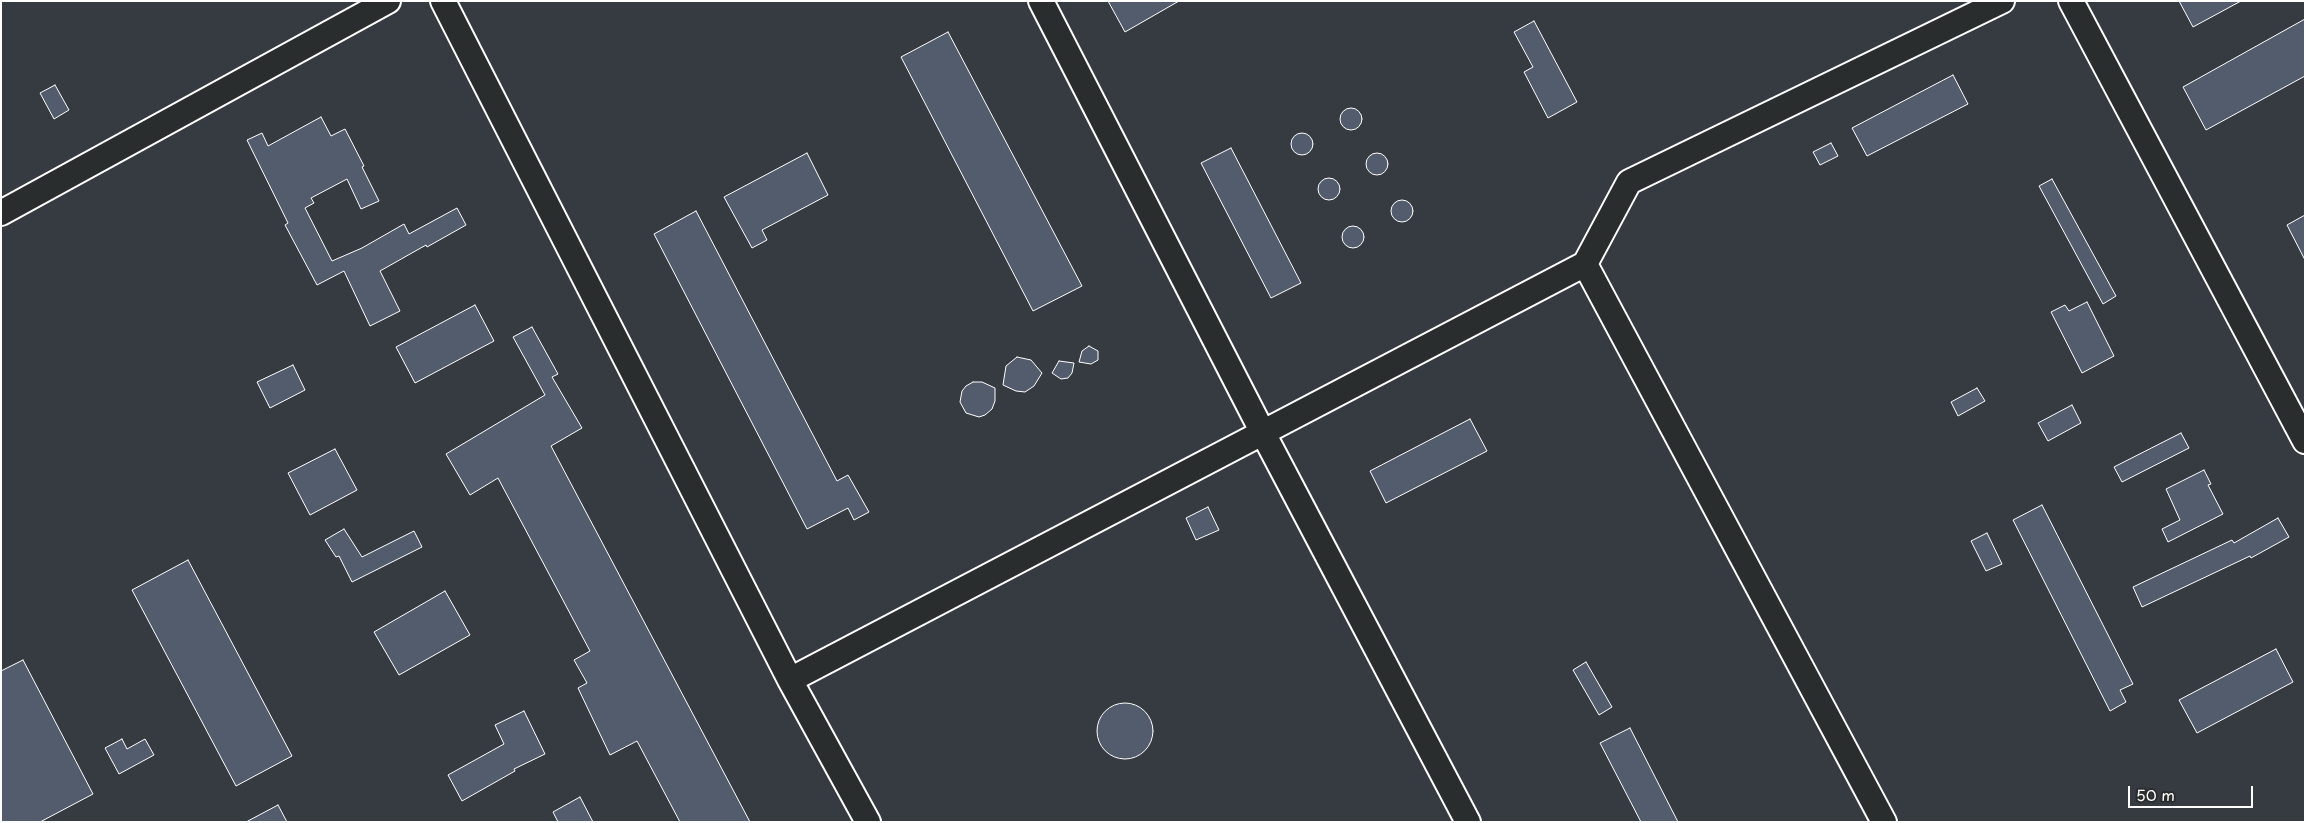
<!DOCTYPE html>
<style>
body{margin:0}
#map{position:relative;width:2306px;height:823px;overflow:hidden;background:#2a2d2e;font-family:"Playpen Sans",sans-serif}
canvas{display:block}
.frame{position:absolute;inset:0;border:2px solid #fff;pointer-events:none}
.scale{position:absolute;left:2128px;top:786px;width:125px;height:22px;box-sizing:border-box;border:2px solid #fff;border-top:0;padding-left:6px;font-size:15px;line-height:18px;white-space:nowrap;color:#fff;-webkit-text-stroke:4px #2a2d2e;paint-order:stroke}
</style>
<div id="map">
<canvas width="2306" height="823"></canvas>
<div class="frame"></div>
<div class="scale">50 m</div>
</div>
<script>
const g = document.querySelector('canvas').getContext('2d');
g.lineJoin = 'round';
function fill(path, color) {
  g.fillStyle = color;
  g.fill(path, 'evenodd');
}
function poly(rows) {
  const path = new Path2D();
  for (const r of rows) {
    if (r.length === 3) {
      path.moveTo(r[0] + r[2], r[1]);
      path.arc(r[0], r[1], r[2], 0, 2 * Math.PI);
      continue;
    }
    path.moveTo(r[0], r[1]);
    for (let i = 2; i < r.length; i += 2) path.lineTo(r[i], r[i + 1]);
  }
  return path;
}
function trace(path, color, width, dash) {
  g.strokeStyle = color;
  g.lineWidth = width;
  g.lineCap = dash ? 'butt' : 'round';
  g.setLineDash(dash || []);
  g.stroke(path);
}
const built = poly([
 [1,1,2305,1,2305,822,1,822]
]);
const building = poly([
 [1108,1,1179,1,1125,32,1108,1],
 [2179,1,2241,1,2193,27,2179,1],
 [2305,19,2305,76,2206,130,2183,87,2305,19],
 [1534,21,1577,102,1548,118,1524,72,1533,67,1514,32,1534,21],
 [948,32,1082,286,1033,311,901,57,948,32],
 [1953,75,1968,104,1867,156,1852,128,1953,75],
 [55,85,69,110,54,119,40,93,55,85],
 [1351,119,11],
 [321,117,331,136,345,129,364,166,362,167,379,201,361,209,347,179,311,198,314,203,305,208,332,261,362,248,404,224,409,234,457,208,466,225,427,247,426,245,380,271,400,311,370,326,344,271,317,285,285,225,288,223,247,140,262,133,268,146,321,117],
 [1302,144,11],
 [1831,143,1838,156,1820,165,1813,152,1831,143],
 [1231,148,1301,283,1271,298,1201,163,1231,148],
 [807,153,828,195,762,230,767,240,752,248,724,197,807,153],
 [1377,164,11],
 [1329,189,11],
 [2052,179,2116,296,2103,304,2039,186,2052,179],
 [1402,211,11],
 [696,211,837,481,848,475,869,512,854,520,848,508,807,529,654,234,696,211],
 [2305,215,2305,260,2287,225,2305,215],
 [1353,237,11],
 [2087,302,2114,356,2082,373,2051,312,2065,305,2069,311,2087,302],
 [475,305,494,341,415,383,396,347,475,305],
 [532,327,558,374,552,377,582,428,551,446,750,822,680,822,637,741,610,755,578,688,587,683,574,660,590,651,498,478,470,495,446,454,545,395,513,337,532,327],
 [1089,346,1098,351,1098,360,1091,364,1079,362,1082,351,1089,346],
 [1017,357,1031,360,1042,373,1034,386,1025,392,1016,391,1003,385,1006,366,1017,357],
 [1059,361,1074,363,1072,373,1068,378,1061,379,1052,373,1059,361],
 [293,365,305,390,270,408,257,382,293,365],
 [973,382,982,382,995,388,995,401,992,409,985,415,979,417,966,413,960,402,962,391,966,386,973,382],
 [1977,388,1985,401,1958,416,1951,402,1977,388],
 [2072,405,2081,423,2048,441,2038,423,2072,405],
 [1470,419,1487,451,1386,503,1370,471,1470,419],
 [2181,433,2189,448,2122,482,2114,467,2181,433],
 [335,449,357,490,310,515,288,473,335,449],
 [2204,470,2211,484,2208,485,2223,514,2168,542,2162,529,2180,520,2166,489,2204,470],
 [2042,505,2133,684,2120,690,2126,702,2110,711,2013,520,2042,505],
 [1208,507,1219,530,1196,540,1186,518,1208,507],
 [2278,518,2289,537,2251,558,2250,556,2142,607,2133,587,2232,540,2234,543,2278,518],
 [344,529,362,557,414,531,422,547,352,582,339,556,336,557,325,540,344,529],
 [1987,533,2002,564,1986,571,1971,541,1987,533],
 [188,560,292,756,236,786,132,590,188,560],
 [445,591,470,635,399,675,374,632,445,591],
 [2276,649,2293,682,2197,733,2179,700,2276,649],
 [23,660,93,794,40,822,1,822,1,671,23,660],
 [1586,662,1612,707,1599,715,1573,670,1586,662],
 [1125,731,28],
 [524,711,545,754,514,769,515,771,462,801,448,775,504,744,495,725,524,711],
 [1630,728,1678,822,1641,822,1600,743,1630,728],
 [122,739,127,749,145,739,154,755,119,774,105,748,122,739],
 [580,797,593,822,558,822,553,812,580,797],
 [278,805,287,822,246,822,278,805]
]);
const minor = poly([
 [443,1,790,680,868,822],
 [1041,1,1263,433,1468,822],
 [2071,1,2305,441],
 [1,213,388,1],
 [1585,264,1884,822],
 [790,680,1585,264,1629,182,2002,1]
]);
fill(built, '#363b41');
fill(building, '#535c6d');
trace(building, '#fff', 1);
trace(minor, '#fff', 28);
trace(minor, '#2a2d2e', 24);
</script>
